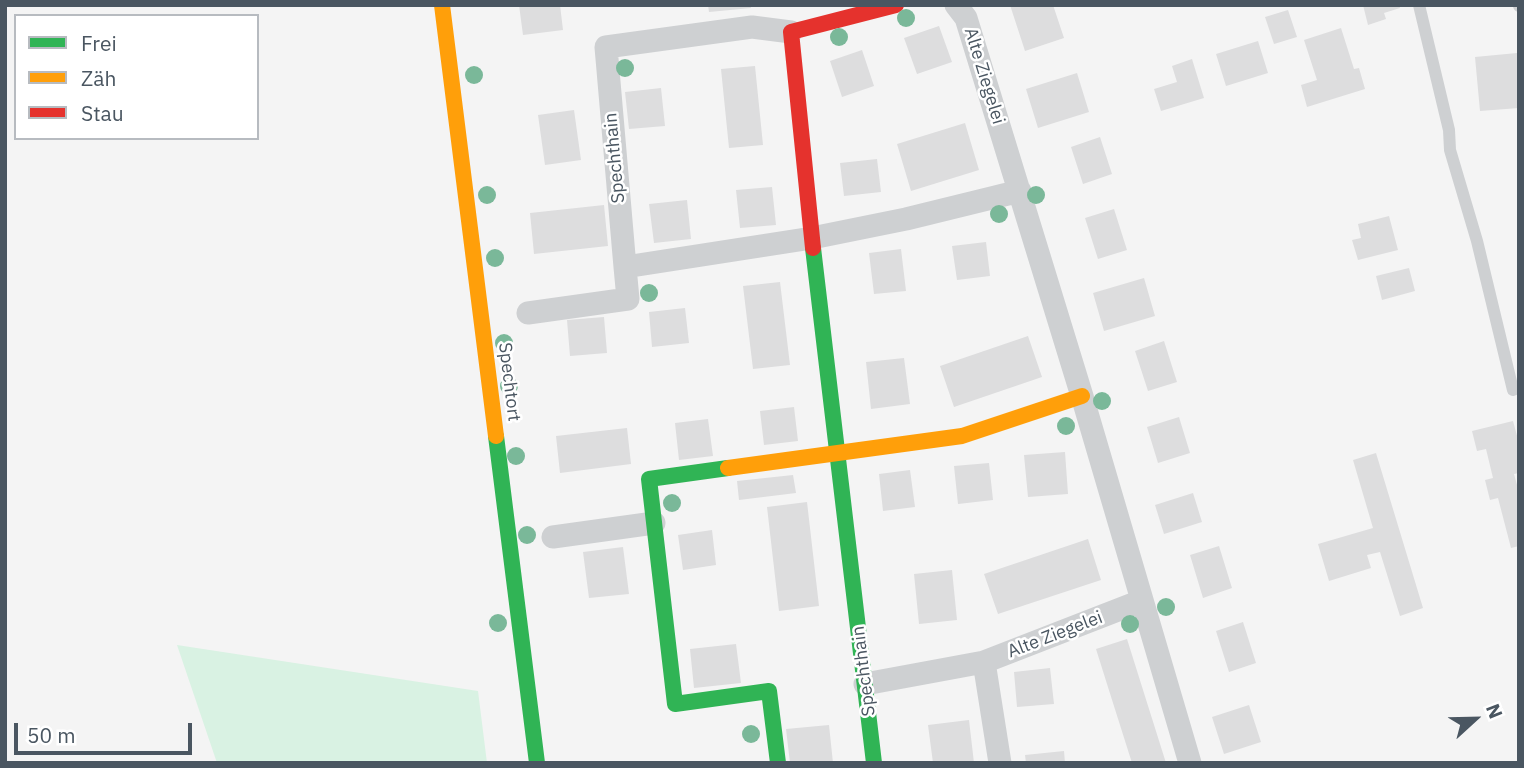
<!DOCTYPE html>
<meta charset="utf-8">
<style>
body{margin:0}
#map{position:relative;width:1524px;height:768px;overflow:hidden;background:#f4f4f4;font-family:"IBM Plex Sans",sans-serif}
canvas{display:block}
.frame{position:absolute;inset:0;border:7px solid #4a5661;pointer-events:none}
.legend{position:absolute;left:14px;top:14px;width:245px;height:126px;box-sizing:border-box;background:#fff;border:2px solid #b7bbc0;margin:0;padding:9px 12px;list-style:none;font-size:21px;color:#4a5661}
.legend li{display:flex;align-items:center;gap:14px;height:35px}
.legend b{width:35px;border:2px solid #b7bbc0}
.north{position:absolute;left:1440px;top:684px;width:70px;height:70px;-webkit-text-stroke:5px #fff;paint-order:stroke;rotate:68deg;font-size:19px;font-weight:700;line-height:28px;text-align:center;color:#4a5661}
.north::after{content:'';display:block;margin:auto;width:24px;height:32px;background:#4a5661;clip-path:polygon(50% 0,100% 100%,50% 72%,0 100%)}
.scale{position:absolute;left:14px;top:723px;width:178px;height:32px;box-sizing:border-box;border:4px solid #4a5661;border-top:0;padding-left:9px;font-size:21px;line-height:24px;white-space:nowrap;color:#4a5661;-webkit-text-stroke:5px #fff;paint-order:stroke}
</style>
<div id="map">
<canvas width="1524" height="768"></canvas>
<div class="frame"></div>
<ul class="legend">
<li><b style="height:9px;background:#30b455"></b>Frei</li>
<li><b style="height:9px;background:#ff9f0a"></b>Zäh</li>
<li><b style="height:9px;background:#e5322d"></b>Stau</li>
</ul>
<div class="north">N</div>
<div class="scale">50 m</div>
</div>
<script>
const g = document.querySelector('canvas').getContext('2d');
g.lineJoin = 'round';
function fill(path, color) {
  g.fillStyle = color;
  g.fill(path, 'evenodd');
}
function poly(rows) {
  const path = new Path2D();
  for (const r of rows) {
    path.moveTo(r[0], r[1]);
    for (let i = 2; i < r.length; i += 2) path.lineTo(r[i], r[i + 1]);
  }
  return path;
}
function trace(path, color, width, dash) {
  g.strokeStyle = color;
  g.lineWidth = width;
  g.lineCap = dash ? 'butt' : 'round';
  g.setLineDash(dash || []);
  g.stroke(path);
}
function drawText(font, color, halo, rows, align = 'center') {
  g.font = font + ' "IBM Plex Sans",sans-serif';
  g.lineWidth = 5;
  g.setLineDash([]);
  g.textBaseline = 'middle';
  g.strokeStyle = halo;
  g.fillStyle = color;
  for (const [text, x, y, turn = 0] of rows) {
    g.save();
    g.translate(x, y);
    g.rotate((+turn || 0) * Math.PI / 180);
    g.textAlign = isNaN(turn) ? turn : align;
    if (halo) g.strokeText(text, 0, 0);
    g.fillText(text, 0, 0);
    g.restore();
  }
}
const green = poly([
 [177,645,478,691,487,763,217,763]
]);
const building = poly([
 [519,5,560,5,563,30,523,35],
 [708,5,750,5,751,8,709,12],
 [1010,5,1053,5,1064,38,1025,51],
 [1363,5,1399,5,1400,8,1384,13,1386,19,1368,25],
 [1288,10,1297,37,1274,44,1265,17],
 [939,26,952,62,917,74,904,38],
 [1341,28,1354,69,1359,68,1365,89,1307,107,1301,85,1317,80,1304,40],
 [1258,41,1268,73,1226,86,1216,54],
 [862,50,874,86,842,97,830,61],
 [1517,53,1519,108,1480,111,1475,57],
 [1192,59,1204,98,1161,111,1154,89,1177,82,1172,66],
 [755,66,763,145,729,148,721,69],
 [1077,73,1089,112,1038,128,1026,89],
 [661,88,665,126,629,129,625,92],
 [574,110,581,160,545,165,538,115],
 [965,123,979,170,911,191,897,144],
 [1100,137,1112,174,1083,184,1071,147],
 [877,159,881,192,844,196,840,163],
 [772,187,776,225,740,228,736,190],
 [687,200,691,239,654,243,649,204],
 [604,205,608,246,534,254,530,213],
 [1114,209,1127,250,1098,259,1085,218],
 [1389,216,1398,250,1358,260,1352,240,1361,238,1358,224],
 [986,242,990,276,957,280,952,246],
 [901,249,906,291,874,294,869,253],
 [1409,268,1415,291,1382,300,1376,276],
 [1144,278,1155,316,1104,331,1093,293],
 [780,282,790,365,753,369,743,286],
 [685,308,689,343,652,347,649,312],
 [604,317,607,353,570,356,567,320],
 [1028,336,1042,377,954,407,940,366],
 [1164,341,1177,382,1148,391,1135,351],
 [904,358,910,404,871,409,866,362],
 [794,407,798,441,764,445,760,411],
 [1179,417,1190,453,1158,463,1147,427],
 [708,419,713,456,679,460,675,423],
 [1513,421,1519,443,1519,473,1514,474,1519,492,1519,546,1511,548,1498,498,1490,500,1485,480,1493,478,1486,449,1477,451,1472,431],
 [627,428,631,464,560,473,556,436],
 [1065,452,1068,494,1028,497,1024,455],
 [1376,453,1423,608,1400,616,1380,552,1367,555,1371,568,1329,581,1318,544,1373,528,1353,460],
 [989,463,993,500,958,504,954,466],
 [910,470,915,507,883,511,879,474],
 [793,475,796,493,739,500,737,481],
 [1193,493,1202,522,1164,534,1155,505],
 [807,502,819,606,779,611,767,507],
 [712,530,716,565,683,570,678,535],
 [1088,539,1101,580,998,614,984,574],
 [1219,546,1232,588,1203,598,1190,555],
 [623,547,629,594,589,598,583,552],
 [952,570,957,620,919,624,914,574],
 [1243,622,1256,663,1229,672,1216,631],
 [1127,639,1138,674,1166,763,1132,763,1107,684,1096,649],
 [736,644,741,683,694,688,690,649],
 [1050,668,1054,704,1017,707,1014,672],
 [1249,705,1261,742,1224,754,1212,717],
 [969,720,974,763,933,763,928,725],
 [829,725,833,763,790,763,786,729],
 [1064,751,1065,763,1026,763,1025,755]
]);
const lane = poly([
 [1419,5,1449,130,1450,150,1477,241,1513,390],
 [1519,5,1519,6]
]);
const street = poly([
 [956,5,966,18,1082,396,1190,763],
 [791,32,752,27,606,47,625,267,812,238,906,219,1020,191],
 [528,313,628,299,625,267],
 [553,537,654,523],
 [865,684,984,662],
 [1000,763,984,662,1141,601]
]);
const fast = poly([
 [813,248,874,763],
 [496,436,537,763],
 [728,468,649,479,675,704,769,691,778,763]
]);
const slow = poly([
 [442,5,496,436],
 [728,468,962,436,1082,396]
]);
const jam = poly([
 [813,248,791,32,896,5]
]);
const trees = [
 [906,18],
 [839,37],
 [625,68],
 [474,75],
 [487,195],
 [1036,195],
 [999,214],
 [495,258],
 [649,293],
 [504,343],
 [509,386],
 [1102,401],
 [1066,426],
 [516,456],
 [672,503],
 [527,535],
 [1166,607],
 [498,623],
 [1130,624],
 [751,734]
];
const streetNames = [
 ["Alte Ziegelei",984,76,73],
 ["Spechthain",615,158,-95],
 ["Spechtort",509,382,83],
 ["Alte Ziegelei",1055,635,-21],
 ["Spechthain",864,671,-97]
];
fill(green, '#d9f2e3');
fill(building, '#ddddde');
trace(lane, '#ced0d2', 12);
trace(street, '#ced0d2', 23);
trace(fast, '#30b455', 16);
trace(slow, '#ff9f0a', 16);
trace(jam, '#e5322d', 16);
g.fillStyle = '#7ab899';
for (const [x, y] of trees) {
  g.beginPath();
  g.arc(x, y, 9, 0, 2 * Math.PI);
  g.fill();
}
drawText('18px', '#4a5661', '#fff', streetNames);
</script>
